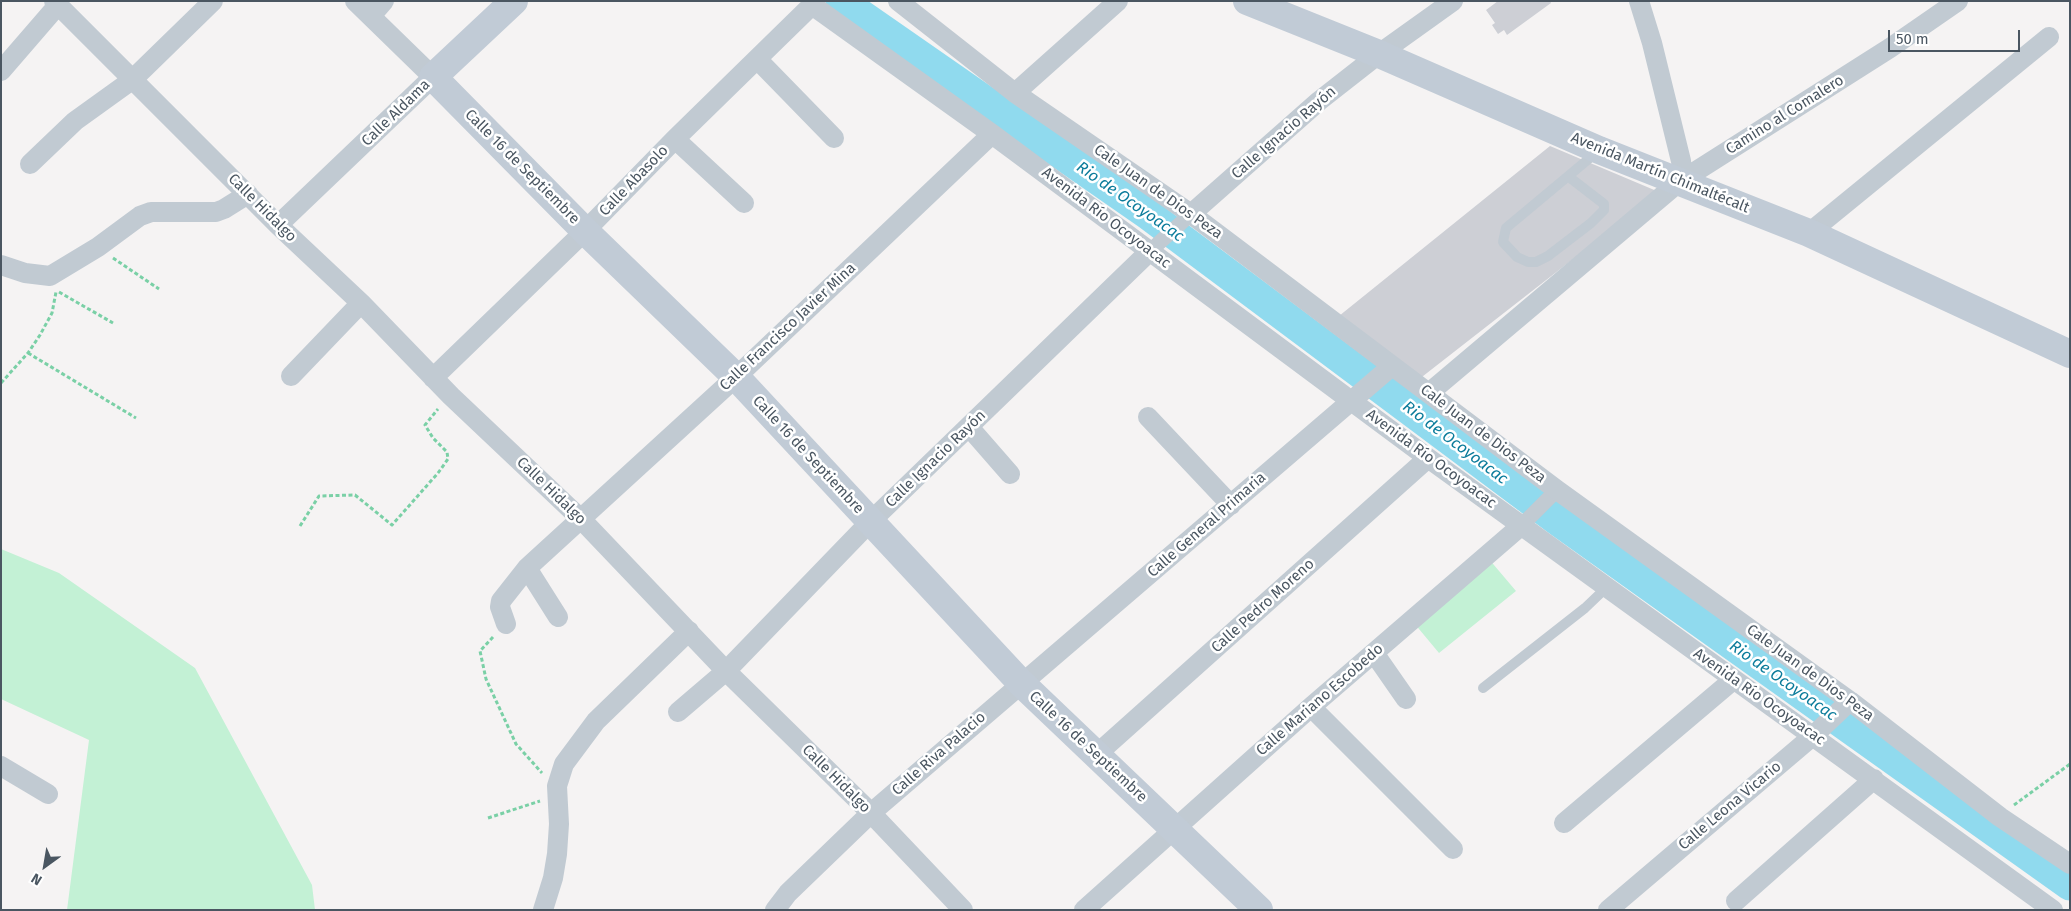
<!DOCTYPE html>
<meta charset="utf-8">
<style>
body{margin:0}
#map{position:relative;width:2071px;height:911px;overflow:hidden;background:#f5f3f3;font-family:"Fira Sans",sans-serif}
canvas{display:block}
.frame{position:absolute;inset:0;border:2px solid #4a5661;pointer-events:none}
.north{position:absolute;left:20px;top:841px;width:50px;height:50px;-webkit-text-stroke:4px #fff;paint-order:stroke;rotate:212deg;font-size:14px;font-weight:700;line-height:20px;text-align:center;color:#4a5661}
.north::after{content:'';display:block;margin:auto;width:18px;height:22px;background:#4a5661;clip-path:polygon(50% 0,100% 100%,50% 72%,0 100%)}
.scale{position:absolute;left:1888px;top:30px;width:132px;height:22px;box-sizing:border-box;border:2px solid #4a5661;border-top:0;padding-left:6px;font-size:15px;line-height:18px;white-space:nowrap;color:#4a5661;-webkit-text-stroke:4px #fff;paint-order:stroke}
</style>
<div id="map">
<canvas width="2071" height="911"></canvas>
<div class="frame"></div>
<div class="north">N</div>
<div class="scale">50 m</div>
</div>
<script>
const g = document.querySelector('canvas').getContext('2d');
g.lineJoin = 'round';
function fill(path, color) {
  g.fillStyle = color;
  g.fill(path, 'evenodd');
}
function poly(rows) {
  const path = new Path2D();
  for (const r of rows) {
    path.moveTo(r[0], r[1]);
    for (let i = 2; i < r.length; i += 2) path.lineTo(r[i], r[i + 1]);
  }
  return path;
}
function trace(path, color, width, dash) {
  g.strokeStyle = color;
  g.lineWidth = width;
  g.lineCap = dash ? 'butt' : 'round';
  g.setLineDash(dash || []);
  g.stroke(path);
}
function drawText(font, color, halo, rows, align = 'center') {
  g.font = font + ' "Fira Sans",sans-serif';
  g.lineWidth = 5;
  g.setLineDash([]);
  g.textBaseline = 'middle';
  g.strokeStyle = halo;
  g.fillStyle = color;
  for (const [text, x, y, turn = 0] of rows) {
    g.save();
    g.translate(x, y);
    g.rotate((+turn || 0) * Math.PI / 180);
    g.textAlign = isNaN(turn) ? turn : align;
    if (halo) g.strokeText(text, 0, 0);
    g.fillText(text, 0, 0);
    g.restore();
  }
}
const green = poly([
 [1,549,59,573,195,668,312,885,315,910,67,910,89,740,1,699],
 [1488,558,1516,591,1439,653,1414,623]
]);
const river = poly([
 [841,1,1149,215,1556,519,2070,885]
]);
const building = poly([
 [1498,1,1550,1,1551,3,1507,35,1504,30,1498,34,1492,25,1495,23,1486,10],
 [1550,146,1659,192,1418,380,1339,316]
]);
const path = poly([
 [113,258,159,289],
 [59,292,113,323],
 [28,353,136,418],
 [1,383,28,353,40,335,52,313,56,292],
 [300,526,319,496,355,495,392,525,438,473,448,459,447,452,433,438,425,425,438,409],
 [493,637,480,651,486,679,516,744,542,773],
 [2014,805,2070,764],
 [488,818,540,801]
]);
const service = poly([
 [1569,177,1604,204,1604,210,1591,223,1548,256,1536,262,1528,262,1517,257,1503,242,1506,228,1597,152],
 [1483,688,1585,608,1607,587]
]);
const pedestrian = poly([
 [1150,251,1191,214],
 [1522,525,1557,490]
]);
const minor = poly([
 [54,1,278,225,361,303,451,396,581,519,726,671,871,813,963,910],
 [898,1,1015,93,1191,214,1557,490,1850,701,2000,817,2070,864],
 [1639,1,1652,43,1681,161,1682,171,1679,182],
 [371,16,384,1],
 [757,59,834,138],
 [1,71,58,5],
 [1015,93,1118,1],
 [675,139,744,203],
 [30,164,75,121,132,80,213,1],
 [1191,214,1319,101,1379,54,1453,1],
 [278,225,433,77,355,1],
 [1809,233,2049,37],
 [1,265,25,273,50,276,98,247,140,216,151,212,216,212,224,209,248,194],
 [291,376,361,303],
 [433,378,585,231,675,139,812,5,992,134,1428,458,2053,910],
 [1429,393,1679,182,1890,48,1958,1],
 [1148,417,1231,505],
 [969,427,1010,474],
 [527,568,558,617],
 [506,624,500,607,501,601,527,568,736,377,992,134],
 [1374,653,1406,699],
 [1311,707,1453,849],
 [678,712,726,671,870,522,1150,251],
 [1097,754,1428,458],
 [1,766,48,794],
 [1564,823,1733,680],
 [1736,901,1874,779],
 [543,910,553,878,557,854,559,824,557,786,564,764,596,721,689,631],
 [775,910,788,893,871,813,1392,366],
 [1084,910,1311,707,1522,525],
 [1608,910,1814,735,1850,701]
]);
const secondary = poly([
 [514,1,433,77,585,231,736,377,1021,683,1259,910],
 [1247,1,1379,54,1599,150,1809,233,2070,354]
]);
const streetNames = [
 ["Calle Aldama",396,113,-44],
 ["Camino al Comalero",1785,115,-32],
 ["Calle Ignacio Rayón",1284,133,-41],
 ["Calle 16 de Septiembre",522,167,45],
 ["Avenida Martín Chimaltécalt",1660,173,22],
 ["Calle Abasolo",634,181,-46],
 ["Cale Juan de Dios Peza",1158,192,35],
 ["Calle Hidalgo",262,208,45],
 ["Avenida Río Ocoyoacac",1106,218,37],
 ["Calle Francisco Javier Mina",788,327,-43],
 ["Cale Juan de Dios Peza",1483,434,37],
 ["Calle 16 de Septiembre",808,455,47],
 ["Calle Ignacio Rayón",936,459,-44],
 ["Avenida Río Ocoyoacac",1431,459,36],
 ["Calle Hidalgo",551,491,44],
 ["Calle General Primaria",1207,525,-41],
 ["Calle Pedro Moreno",1263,606,-42],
 ["Cale Juan de Dios Peza",1810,673,36],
 ["Avenida Río Ocoyoacac",1759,697,35],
 ["Calle Mariano Escobedo",1320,700,-41],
 ["Calle 16 de Septiembre",1088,747,43],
 ["Calle Riva Palacio",939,754,-41],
 ["Calle Hidalgo",836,779,45],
 ["Calle Leona Vicario",1730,806,-40]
];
const waterNames = [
 ["Rio de Ocoyoacac",1130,202,35],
 ["Rio de Ocoyoacac",1455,443,37],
 ["Rio de Ocoyoacac",1783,681,35]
];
fill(green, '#c3f1d5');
trace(river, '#90daee', 31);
fill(building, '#cdcfd5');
trace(path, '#7ad0a6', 3, [4, 2.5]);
trace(service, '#c1cad2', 10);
trace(pedestrian, '#c1cad2', 15);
trace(minor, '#c1cad2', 20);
trace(secondary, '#c1cbd6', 28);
drawText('15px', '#4a5661', '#fff', streetNames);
drawText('italic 16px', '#0c7c9b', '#fff', waterNames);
</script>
